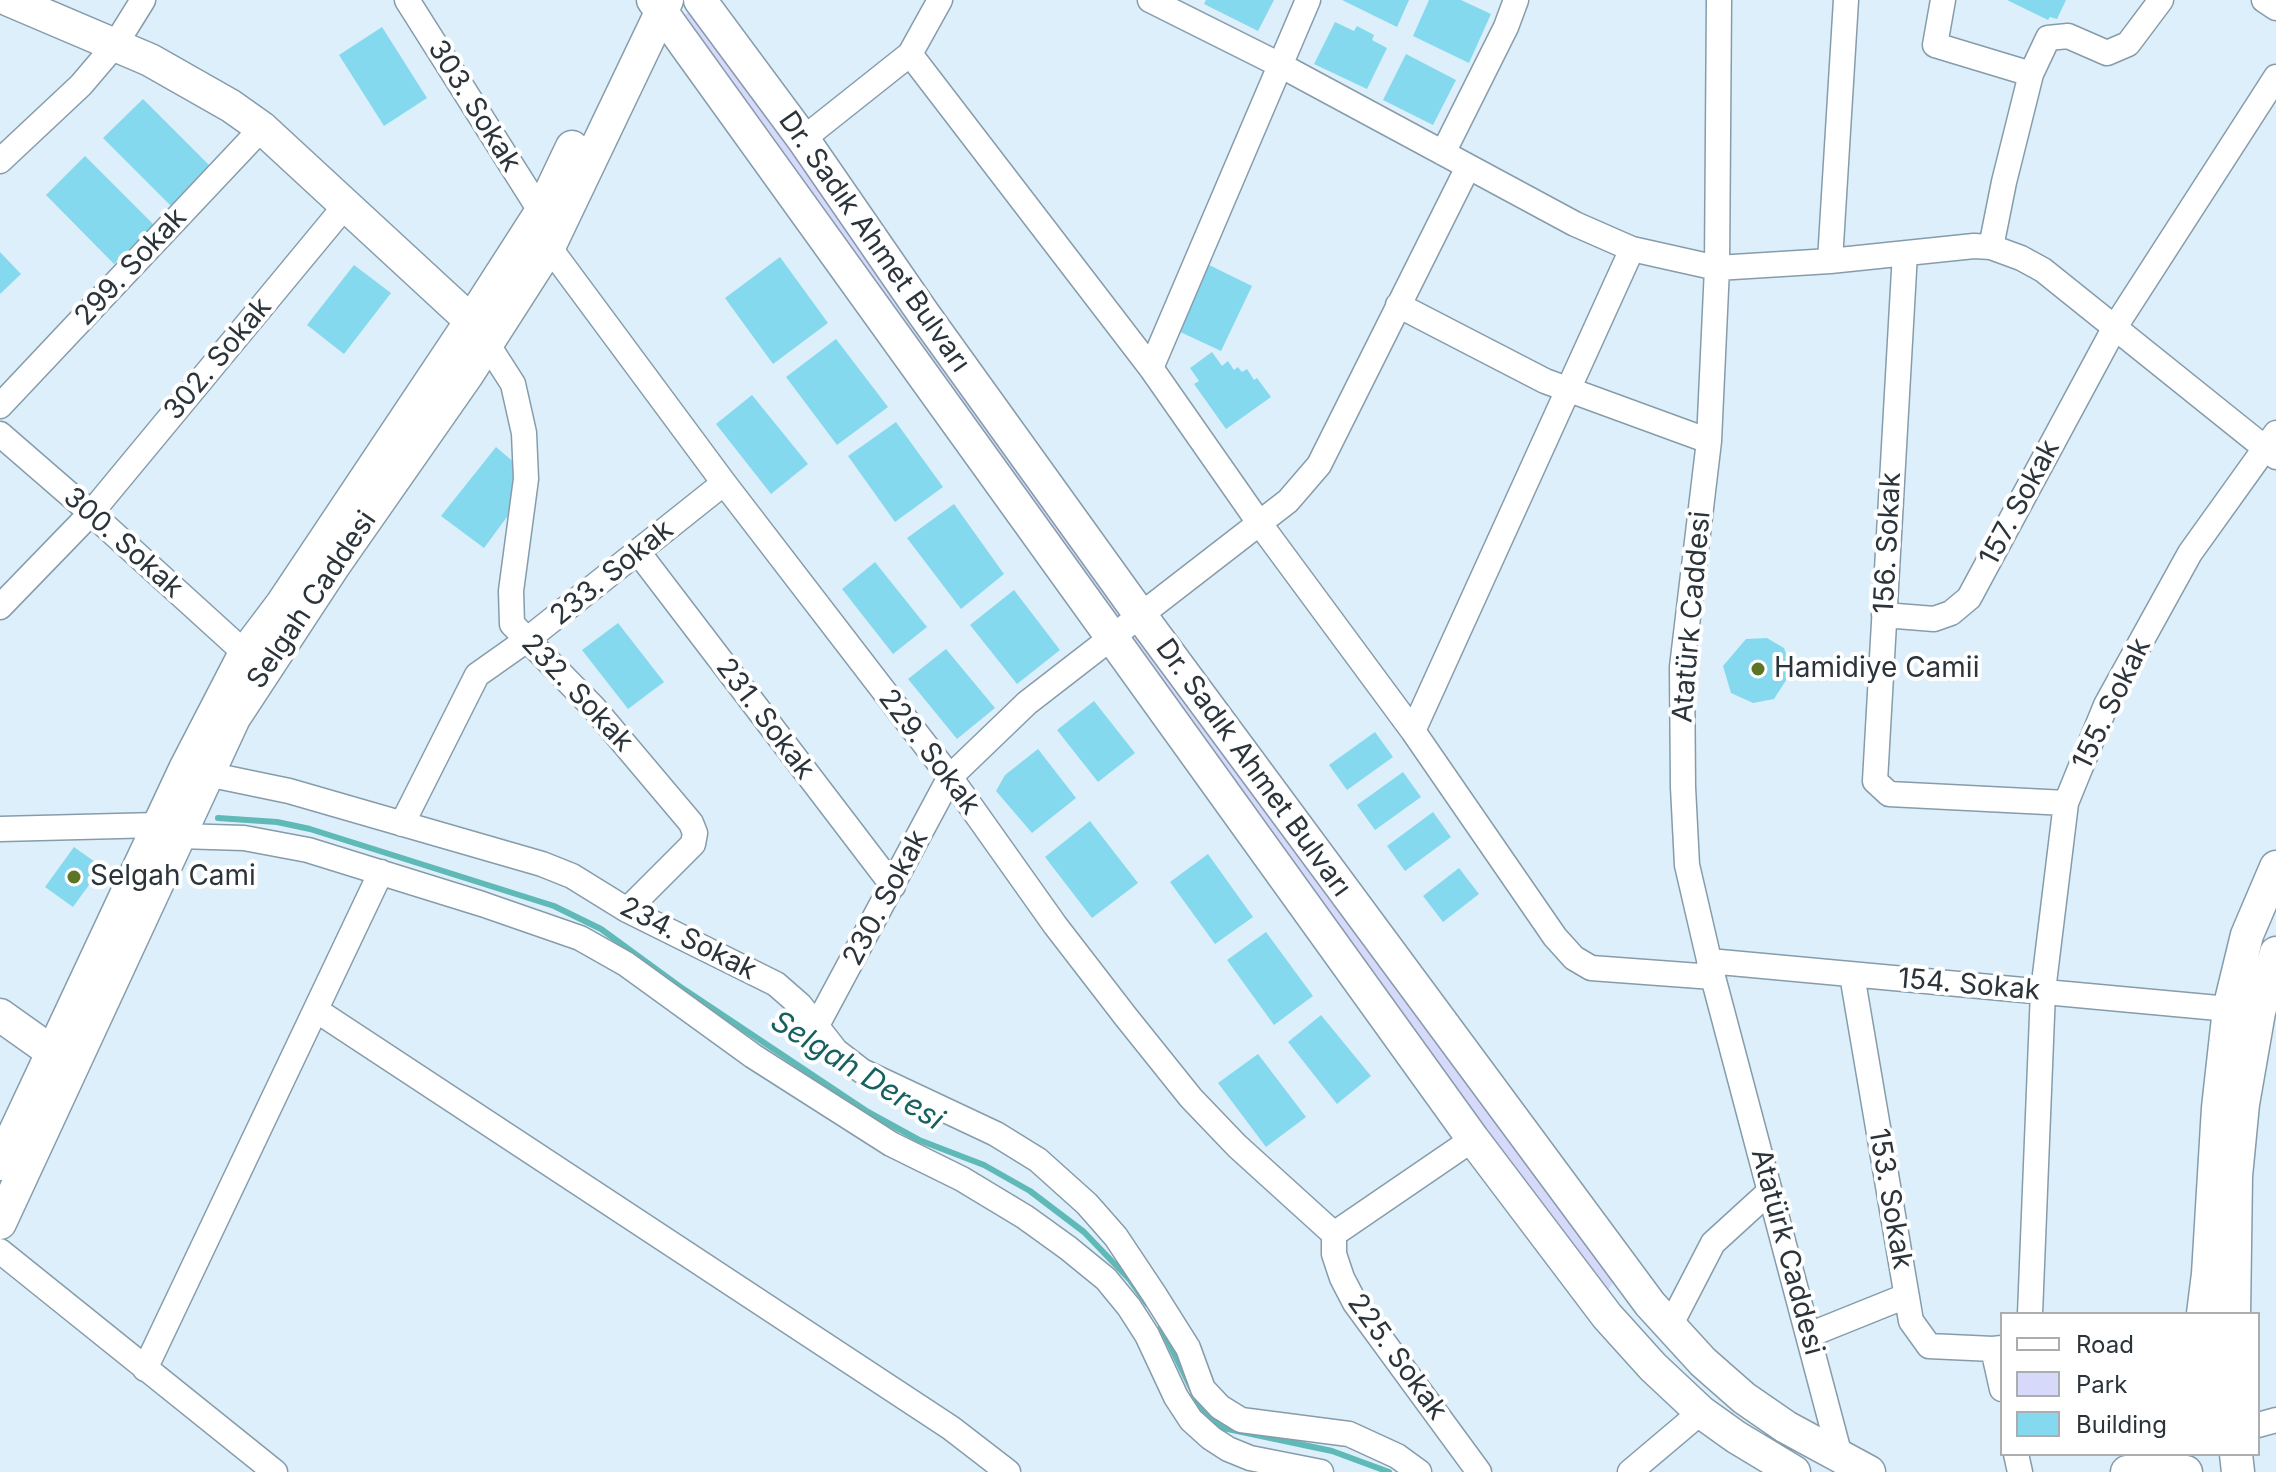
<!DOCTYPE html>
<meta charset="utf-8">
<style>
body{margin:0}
#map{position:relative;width:2276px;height:1472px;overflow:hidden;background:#dceffb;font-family:Inter,sans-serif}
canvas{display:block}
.legend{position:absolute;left:2000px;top:1312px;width:260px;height:144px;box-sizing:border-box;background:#fff;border:2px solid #aaaeb0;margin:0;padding:10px 14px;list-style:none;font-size:24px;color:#2b343a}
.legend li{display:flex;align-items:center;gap:16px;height:40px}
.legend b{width:40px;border:2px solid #aaaeb0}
</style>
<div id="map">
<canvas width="2276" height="1472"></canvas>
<ul class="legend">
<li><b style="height:10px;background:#fff"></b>Road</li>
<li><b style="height:22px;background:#d7d9fb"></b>Park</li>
<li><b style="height:22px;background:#85d9ee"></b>Building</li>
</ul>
</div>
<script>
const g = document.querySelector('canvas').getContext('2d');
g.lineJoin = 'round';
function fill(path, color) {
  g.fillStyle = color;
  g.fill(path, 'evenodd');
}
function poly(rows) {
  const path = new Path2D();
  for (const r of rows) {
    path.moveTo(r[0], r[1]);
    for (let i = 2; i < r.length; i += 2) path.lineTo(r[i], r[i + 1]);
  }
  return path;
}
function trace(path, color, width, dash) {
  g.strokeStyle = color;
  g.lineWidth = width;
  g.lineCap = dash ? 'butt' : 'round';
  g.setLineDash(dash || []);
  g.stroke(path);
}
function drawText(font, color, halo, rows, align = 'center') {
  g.font = font + ' Inter,sans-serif';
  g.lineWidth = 8;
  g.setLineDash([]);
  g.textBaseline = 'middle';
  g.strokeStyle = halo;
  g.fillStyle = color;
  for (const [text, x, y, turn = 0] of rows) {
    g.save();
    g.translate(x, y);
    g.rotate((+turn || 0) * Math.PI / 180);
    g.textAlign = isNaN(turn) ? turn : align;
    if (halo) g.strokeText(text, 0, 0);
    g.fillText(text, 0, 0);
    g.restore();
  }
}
const green = poly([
 [699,4,1123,612,1114,618,682,17],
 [1141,634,1614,1281,1606,1293,1130,641]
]);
const stream = poly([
 [218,818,277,822,310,829,554,906,601,929,679,986,868,1112,919,1140,984,1165,1030,1191,1084,1232,1130,1280,1147,1304],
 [1161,1327,1200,1406,1223,1428,1332,1451,1389,1472]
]);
const building = poly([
 [1206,0,1274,0,1258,31,1204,4],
 [1342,0,1409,0,1397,27],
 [1429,0,1461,0,1491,14,1469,63,1413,36],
 [2007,0,2066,0,2057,19,2050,17,2048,20],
 [1335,22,1354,31,1357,26,1374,35,1372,40,1387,48,1367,89,1314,64],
 [382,27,427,98,384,126,339,55],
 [1406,54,1456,80,1433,125,1383,100],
 [143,99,212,168,172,207,103,138],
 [85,156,154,225,114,264,46,195],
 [0,252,21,274,0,294],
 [780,257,828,323,773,364,725,298],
 [1207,264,1252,286,1221,351,1176,330],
 [354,265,391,293,344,354,307,325],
 [836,339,888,407,837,445,786,377],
 [1212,352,1222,366,1228,361,1234,370,1238,367,1242,372,1247,369,1254,380,1257,378,1271,397,1226,429,1194,384,1199,381,1190,368],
 [752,395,808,464,771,494,716,424],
 [896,422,943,487,895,522,848,456],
 [496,447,516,464,521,498,484,548,441,516],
 [954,504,1004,574,961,609,907,538],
 [875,562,927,627,893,654,842,589],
 [1014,590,1060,650,1017,684,970,625],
 [618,623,664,682,628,709,582,650],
 [1767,638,1784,648,1792,671,1774,699,1753,703,1731,693,1723,666,1746,639],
 [946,649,995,708,957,739,908,679],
 [1094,701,1135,753,1098,782,1057,730],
 [1375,732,1393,757,1347,790,1329,765],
 [1038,749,1076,798,1032,833,996,791,1005,775],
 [1403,772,1421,797,1375,830,1357,805],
 [1433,812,1451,837,1405,871,1387,846],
 [1090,821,1138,883,1092,918,1045,857],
 [74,847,102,867,73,907,45,887],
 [1208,854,1253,917,1215,944,1170,882],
 [1459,868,1479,894,1443,922,1423,896],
 [1266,932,1313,996,1274,1025,1227,960],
 [1321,1015,1371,1076,1337,1104,1288,1042],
 [1258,1054,1306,1117,1266,1147,1218,1083]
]);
const street = poly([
 [407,0,541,212],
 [1150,0,1280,65,1575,224,1632,249,1717,268,1830,261,1974,246,1991,247,2021,258,2043,270,2276,457],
 [1719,0,1717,268,1709,441,1682,667,1683,787,1687,865,1713,977,1840,1456],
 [1943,0,1935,45,2031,74],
 [2264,0,2276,8],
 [910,54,1151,368,1260,524,1413,731,1555,937,1574,958,1591,968,1713,977],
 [803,139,910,54,940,0],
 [1443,153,1506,27,1516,0],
 [0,161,81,85,115,45,143,0],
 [549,247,724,483,950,777,1055,925,1126,1017,1191,1098,1237,1146,1334,1234],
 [1991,247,2004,182,2031,74,2048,38,2068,36,2107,53,2128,44,2161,0],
 [1905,253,1875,781,1889,794,2066,803],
 [1830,261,1846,0],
 [1398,305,1545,381,1709,441],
 [488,345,513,384,524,433,526,479,511,591,512,624,594,708,691,823,695,833,693,844,627,910],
 [1151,368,1308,0],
 [0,406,262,128],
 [0,434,91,513,245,653],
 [638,552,893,886],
 [0,607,91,513,345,206],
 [1884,615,1934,619,1951,613,1969,598,2115,327,2276,77],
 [1413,731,1632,249],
 [207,774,289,791,542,864,572,876,627,910,776,984,800,1005,836,1051,862,1071,996,1134,1038,1160,1087,1204,1116,1237,1154,1294,1188,1348,1203,1389,1220,1407,1241,1420,1349,1434,1397,1456,1419,1472],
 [402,824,477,675,528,639,724,483],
 [0,829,158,825],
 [179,836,244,838,308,850,482,904,580,938,626,964,753,1056,891,1144,962,1179,1025,1217,1068,1248,1106,1279,1129,1307,1147,1335,1176,1397,1191,1420,1211,1438,1228,1449,1250,1458,1321,1472],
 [1709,961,2229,1009],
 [1852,975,1911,1321,1929,1346,1993,1349,2002,1348],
 [316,1010,951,1428,1008,1472],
 [816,1027,950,777,1027,703,1288,501,1319,465,1468,167],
 [1334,1234,1334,1254,1342,1278,1355,1303,1479,1472],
 [1334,1234,1473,1139],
 [0,1251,275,1472],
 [2030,1314,2043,991,2066,803,2106,705,2190,553,2276,433],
 [1670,1326,1713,1243,1770,1191],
 [1809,1335,1906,1296],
 [1993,1349,2002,1389],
 [145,1369,381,872],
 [2258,1425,2276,1420],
 [2016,1454,2020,1472],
 [1630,1472,1701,1412]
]);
const secondary = poly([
 [9,0,150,60,231,106,262,128,471,321],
 [653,0,1473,1139,1607,1316,1653,1367,1701,1412,1736,1437,1794,1472],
 [700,0,803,139,923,313,1141,616,1650,1304,1703,1362,1744,1398,1786,1427,1869,1472],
 [0,1015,52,1052],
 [0,1164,186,767,245,653,282,604,471,321,541,212,572,147],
 [0,1223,234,718,335,564,467,375,549,247,667,0],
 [2203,1314,2208,1274,2218,1108,2229,1009,2247,935,2276,867],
 [2234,1314,2236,1176,2243,1104,2259,1012,2276,953],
 [2236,1454,2238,1472],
 [2127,1472,2155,1467,2186,1472]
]);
const markers = [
 [1758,669,8,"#5c7426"],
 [74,877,8,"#5c7426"]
];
const streetNames = [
 ["303. Sokak",474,106,58],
 ["Dr. Sadık Ahmet Bulvarı",874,242,55],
 ["299. Sokak",131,267,-47],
 ["302. Sokak",218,359,-50],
 ["157. Sokak",2020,503,-62],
 ["300. Sokak",123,543,42],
 ["156. Sokak",1888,543,-87],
 ["233. Sokak",612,573,-39],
 ["Selgah Caddesi",312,600,-56],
 ["Atatürk Caddesi",1692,617,-85],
 ["232. Sokak",577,693,47],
 ["155. Sokak",2112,704,-64],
 ["231. Sokak",765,719,53],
 ["229. Sokak",929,752,53],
 ["Dr. Sadık Ahmet Bulvarı",1253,768,54],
 ["230. Sokak",886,898,-62],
 ["234. Sokak",688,939,27],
 ["154. Sokak",1969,985,5],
 ["153. Sokak",1890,1199,80],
 ["Atatürk Caddesi",1787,1252,75],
 ["225. Sokak",1397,1357,54]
];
const poiNames = [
 ["Hamidiye Camii",1774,669],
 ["Selgah Cami",90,877]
];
const waterNames = [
 ["Selgah Deresi",857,1071,32]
];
fill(green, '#d7d9fb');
trace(stream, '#5fb9b6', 6);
fill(building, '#85d9ee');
trace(street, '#869cab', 27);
trace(secondary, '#869cab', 35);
trace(street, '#fff', 24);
trace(secondary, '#fff', 32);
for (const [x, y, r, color] of markers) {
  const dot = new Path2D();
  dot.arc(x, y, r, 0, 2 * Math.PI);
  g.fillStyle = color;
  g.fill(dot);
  trace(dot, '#fff', 3);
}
drawText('28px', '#2b343a', '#fff', streetNames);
drawText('28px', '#2b343a', '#fff', poiNames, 'left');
drawText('italic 30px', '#15615f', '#fff', waterNames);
</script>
